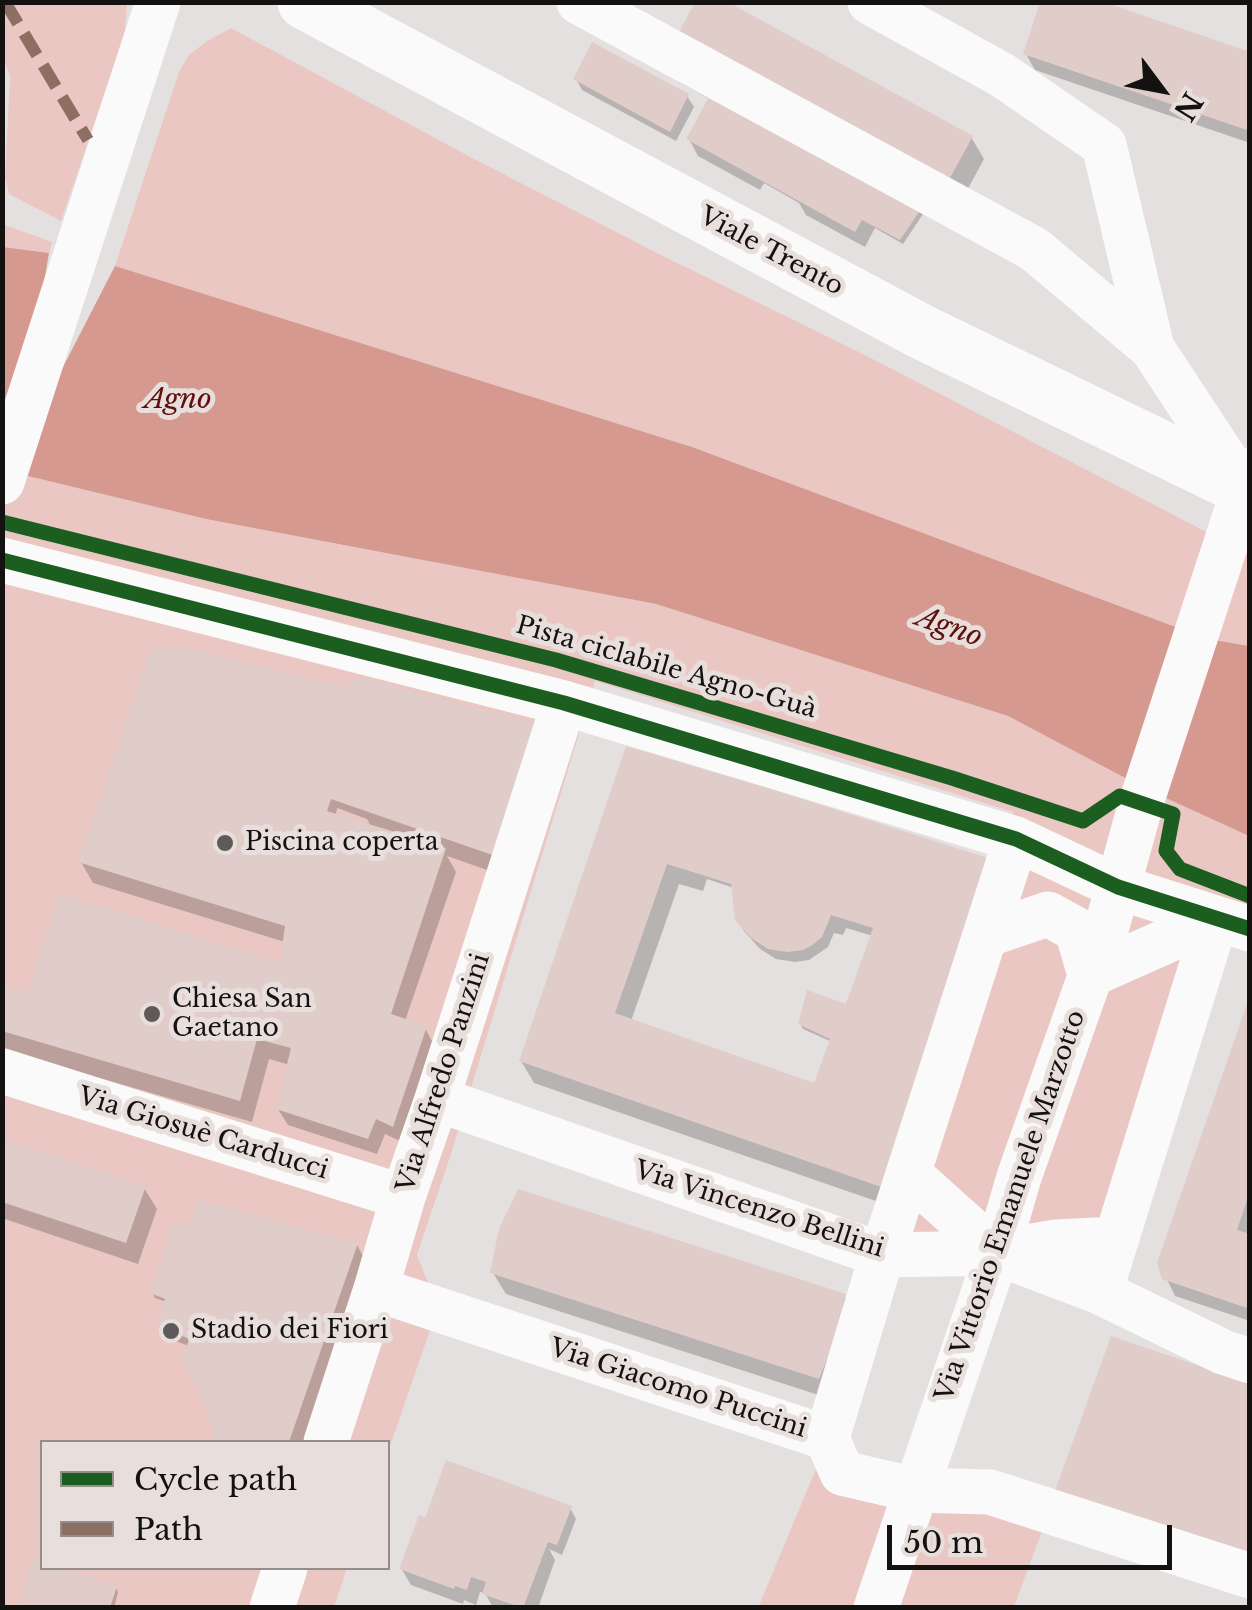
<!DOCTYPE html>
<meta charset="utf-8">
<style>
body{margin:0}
#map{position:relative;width:1252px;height:1610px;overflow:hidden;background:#e5e0e0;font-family:"Libre Baskerville",serif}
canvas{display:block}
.frame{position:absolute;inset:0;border:5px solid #141211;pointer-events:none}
.legend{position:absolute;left:40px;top:1440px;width:350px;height:130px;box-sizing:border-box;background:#e8dfdd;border:2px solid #938d8b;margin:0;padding:12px 18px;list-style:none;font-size:30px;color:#141211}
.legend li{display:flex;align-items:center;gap:20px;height:50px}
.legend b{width:50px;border:2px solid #938d8b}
.north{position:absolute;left:1112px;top:40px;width:100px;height:100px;-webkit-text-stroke:8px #e8dfdd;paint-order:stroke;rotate:122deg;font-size:28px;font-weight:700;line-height:40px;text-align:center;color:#141211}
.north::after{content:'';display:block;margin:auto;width:35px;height:45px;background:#141211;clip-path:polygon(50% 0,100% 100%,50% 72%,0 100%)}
.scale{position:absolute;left:887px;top:1525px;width:285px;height:45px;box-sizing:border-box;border:5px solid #141211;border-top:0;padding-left:12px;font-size:30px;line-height:35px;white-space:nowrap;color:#141211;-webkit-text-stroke:8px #e8dfdd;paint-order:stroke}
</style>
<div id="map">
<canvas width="1252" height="1610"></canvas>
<div class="frame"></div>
<ul class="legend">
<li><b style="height:12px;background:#1b5e20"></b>Cycle path</li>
<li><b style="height:12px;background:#8d6e63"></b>Path</li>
</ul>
<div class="north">N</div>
<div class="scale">50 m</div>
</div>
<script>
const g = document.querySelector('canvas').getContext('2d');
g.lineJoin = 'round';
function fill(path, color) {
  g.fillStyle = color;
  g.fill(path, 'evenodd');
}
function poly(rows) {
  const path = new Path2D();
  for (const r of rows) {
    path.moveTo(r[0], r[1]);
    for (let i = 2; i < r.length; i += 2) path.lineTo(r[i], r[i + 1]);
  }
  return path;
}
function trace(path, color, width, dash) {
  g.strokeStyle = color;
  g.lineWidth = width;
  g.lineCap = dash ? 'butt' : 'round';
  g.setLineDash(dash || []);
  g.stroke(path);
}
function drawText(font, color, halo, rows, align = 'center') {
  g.font = font + ' "Libre Baskerville",serif';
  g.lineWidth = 10;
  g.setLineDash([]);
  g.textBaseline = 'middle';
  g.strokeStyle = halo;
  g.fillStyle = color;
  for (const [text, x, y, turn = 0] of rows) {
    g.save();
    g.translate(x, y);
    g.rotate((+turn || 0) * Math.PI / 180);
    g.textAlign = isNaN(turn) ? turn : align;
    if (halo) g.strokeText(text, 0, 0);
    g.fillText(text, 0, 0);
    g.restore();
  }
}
const green = poly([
 [2,3,127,3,125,33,61,221,9,194,5,177,10,76,3,58],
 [231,28,476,160,663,256,865,355,1249,554,1249,646,1208,639,692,447,115,266,179,72,189,55,207,41],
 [2,224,52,242,49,253,3,247],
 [3,470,206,519,656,604,1008,716,1146,789,1249,836,1249,916,1228,906,1110,1309,881,1232,1013,812,595,681,451,1154,417,1255,438,1307,388,1452,388,1442,42,1442,42,1568,347,1568,334,1607,3,1607],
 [818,1464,1042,1531,1014,1607,758,1608]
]);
const water = poly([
 [3,247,49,253,12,466,115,266,692,447,1208,639,1249,646,1249,836,1146,789,1008,716,656,604,206,519,3,470]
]);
const shadow = poly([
 [1026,54,1250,54,1250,143,1035,70],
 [667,60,971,137,984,159,947,227,923,214,903,244,875,228,865,247,806,215,799,203,764,183,760,190,698,156,689,139,710,99,679,82],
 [576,79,687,96,694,107,676,141,582,90],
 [350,691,513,879,447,856,456,872,405,1021,425,1028,434,1045,402,1142,385,1134,377,1154,288,1125,278,1109,290,1065,269,1059,252,1122,96,1077,2,1047,2,987,29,995,282,966,285,942,93,883,81,862],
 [337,808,367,819,371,827,336,814],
 [620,776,995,864,902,1210,534,1083,521,1061],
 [707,879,734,888,737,920,744,931,760,949,776,959,795,962,809,960,828,947,834,933,843,935,846,928,873,936,845,1006,800,1024,803,1029,832,1042,820,1088,631,1021,679,884,703,891],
 [1250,1004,1248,1237,1250,1321,1175,1296,1159,1263],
 [2,1141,144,1188,157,1209,138,1264,2,1218],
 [188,1227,357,1245,369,1267,308,1442,216,1442,209,1407,189,1346,165,1337,159,1326,167,1302,155,1298,153,1293],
 [493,1273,844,1296,857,1317,831,1399,506,1294],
 [570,1508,576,1519,562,1555,549,1549,555,1560,538,1608,493,1608,485,1593,480,1592,476,1605,464,1600,463,1604,411,1585,401,1568],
 [34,1561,42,1564,42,1568,54,1568,116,1588,118,1592,114,1608,19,1608]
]);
const building = poly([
 [695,2,728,2,973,136,934,207,925,203,900,240,862,220,855,232,686,139,714,88,664,61],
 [1040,2,1104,2,1250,52,1250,131,1023,54],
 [592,42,689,94,670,132,573,79],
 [173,644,348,688,354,676,546,726,501,858,331,799,327,811,446,848,391,1014,427,1026,393,1127,376,1119,368,1139,276,1109,291,1048,257,1039,240,1101,2,1031,2,985,27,992,60,893,280,963,285,926,78,862,150,652],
 [626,746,768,788,997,861,890,1190,519,1061],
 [667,864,731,884,735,920,751,938,768,949,787,952,803,950,811,946,822,937,831,915,873,928,846,1004,807,990,798,1024,830,1039,814,1083,615,1013],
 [1249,998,1250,1191,1237,1230,1250,1234,1250,1309,1162,1279,1157,1263],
 [2,1138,146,1186,126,1243,2,1202],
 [518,1189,846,1294,836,1337,819,1379,490,1273,499,1229],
 [200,1200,358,1243,289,1442,214,1442,207,1408,181,1356,190,1339,156,1326,165,1299,150,1293,174,1220,189,1225],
 [1111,1336,1250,1383,1250,1552,1055,1491],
 [446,1460,572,1506,557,1545,548,1542,523,1608,482,1594,486,1582,471,1577,467,1590,455,1586,454,1589,399,1569,419,1515,425,1518],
 [33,1558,42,1561,42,1568,62,1568,117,1586,110,1608,17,1608]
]);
const minor = poly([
 [579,2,1034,249,1152,348,1244,488],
 [870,2,1002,75,1104,145,1152,348],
 [2,482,158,2],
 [2,560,564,703,1016,839,1118,887,1250,929],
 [986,935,1048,914,1077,930,1090,975,1216,919],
 [2,1071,403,1197],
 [437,1099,882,1255,997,1253,1100,1292,1223,1352,1250,1361],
 [909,1174,997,1253],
 [999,1252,1056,1242,1116,1239],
 [376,1289,827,1438,842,1473,915,1490,990,1492,1250,1576],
 [1100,1292,1216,919],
 [827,1438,882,1255,1016,839],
 [326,1442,376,1289,403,1197,437,1099,564,703],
 [272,1608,285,1568],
 [876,1608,997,1253,1019,1177,1104,937,1141,803,1250,470]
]);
const major = poly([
 [305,2,922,332,1250,491]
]);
const quiet = poly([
 [5,2,88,140]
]);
const cycleway = poly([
 [2,522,556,660,952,778,1083,821,1120,796,1173,814,1166,851,1180,869,1250,896],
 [2,560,564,703,1016,839,1118,887,1250,929]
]);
const markers = [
 [225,843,10,"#5d5a59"],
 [152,1014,10,"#5d5a59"],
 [171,1331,10,"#5d5a59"]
];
const streetNames = [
 ["Viale Trento",771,252,28],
 ["Pista ciclabile Agno-Guà",666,668,16],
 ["Via Alfredo Panzini",444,1073,-72],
 ["Via Giosuè Carducci",203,1134,17],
 ["Via Vittorio Emanuele Marzotto",1011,1206,-71],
 ["Via Vincenzo Bellini",759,1210,18],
 ["Via Giacomo Puccini",678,1389,18]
];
const poiNames = [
 ["Piscina coperta",245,843],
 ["Chiesa San",172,1000],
 ["Gaetano",172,1029],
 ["Stadio dei Fiori",191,1331]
];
const waterNames = [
 ["Agno",178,400],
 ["Agno",949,628,19]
];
fill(green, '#eac7c2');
fill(water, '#d59990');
fill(shadow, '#0003');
fill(building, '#e0ccc9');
trace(minor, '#fbfafa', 45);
trace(major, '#fbfafa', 55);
trace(quiet, '#8d6e63', 12, [25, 12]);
trace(cycleway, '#1b5e20', 15);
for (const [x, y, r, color] of markers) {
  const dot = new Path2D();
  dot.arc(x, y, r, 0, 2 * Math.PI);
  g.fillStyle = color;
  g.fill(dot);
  trace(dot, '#e8dfdd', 4);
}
drawText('25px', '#141211', '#e8dfdd', streetNames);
drawText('25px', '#141211', '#e8dfdd', poiNames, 'left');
drawText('italic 28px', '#5e110c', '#e8dfdd', waterNames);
</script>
